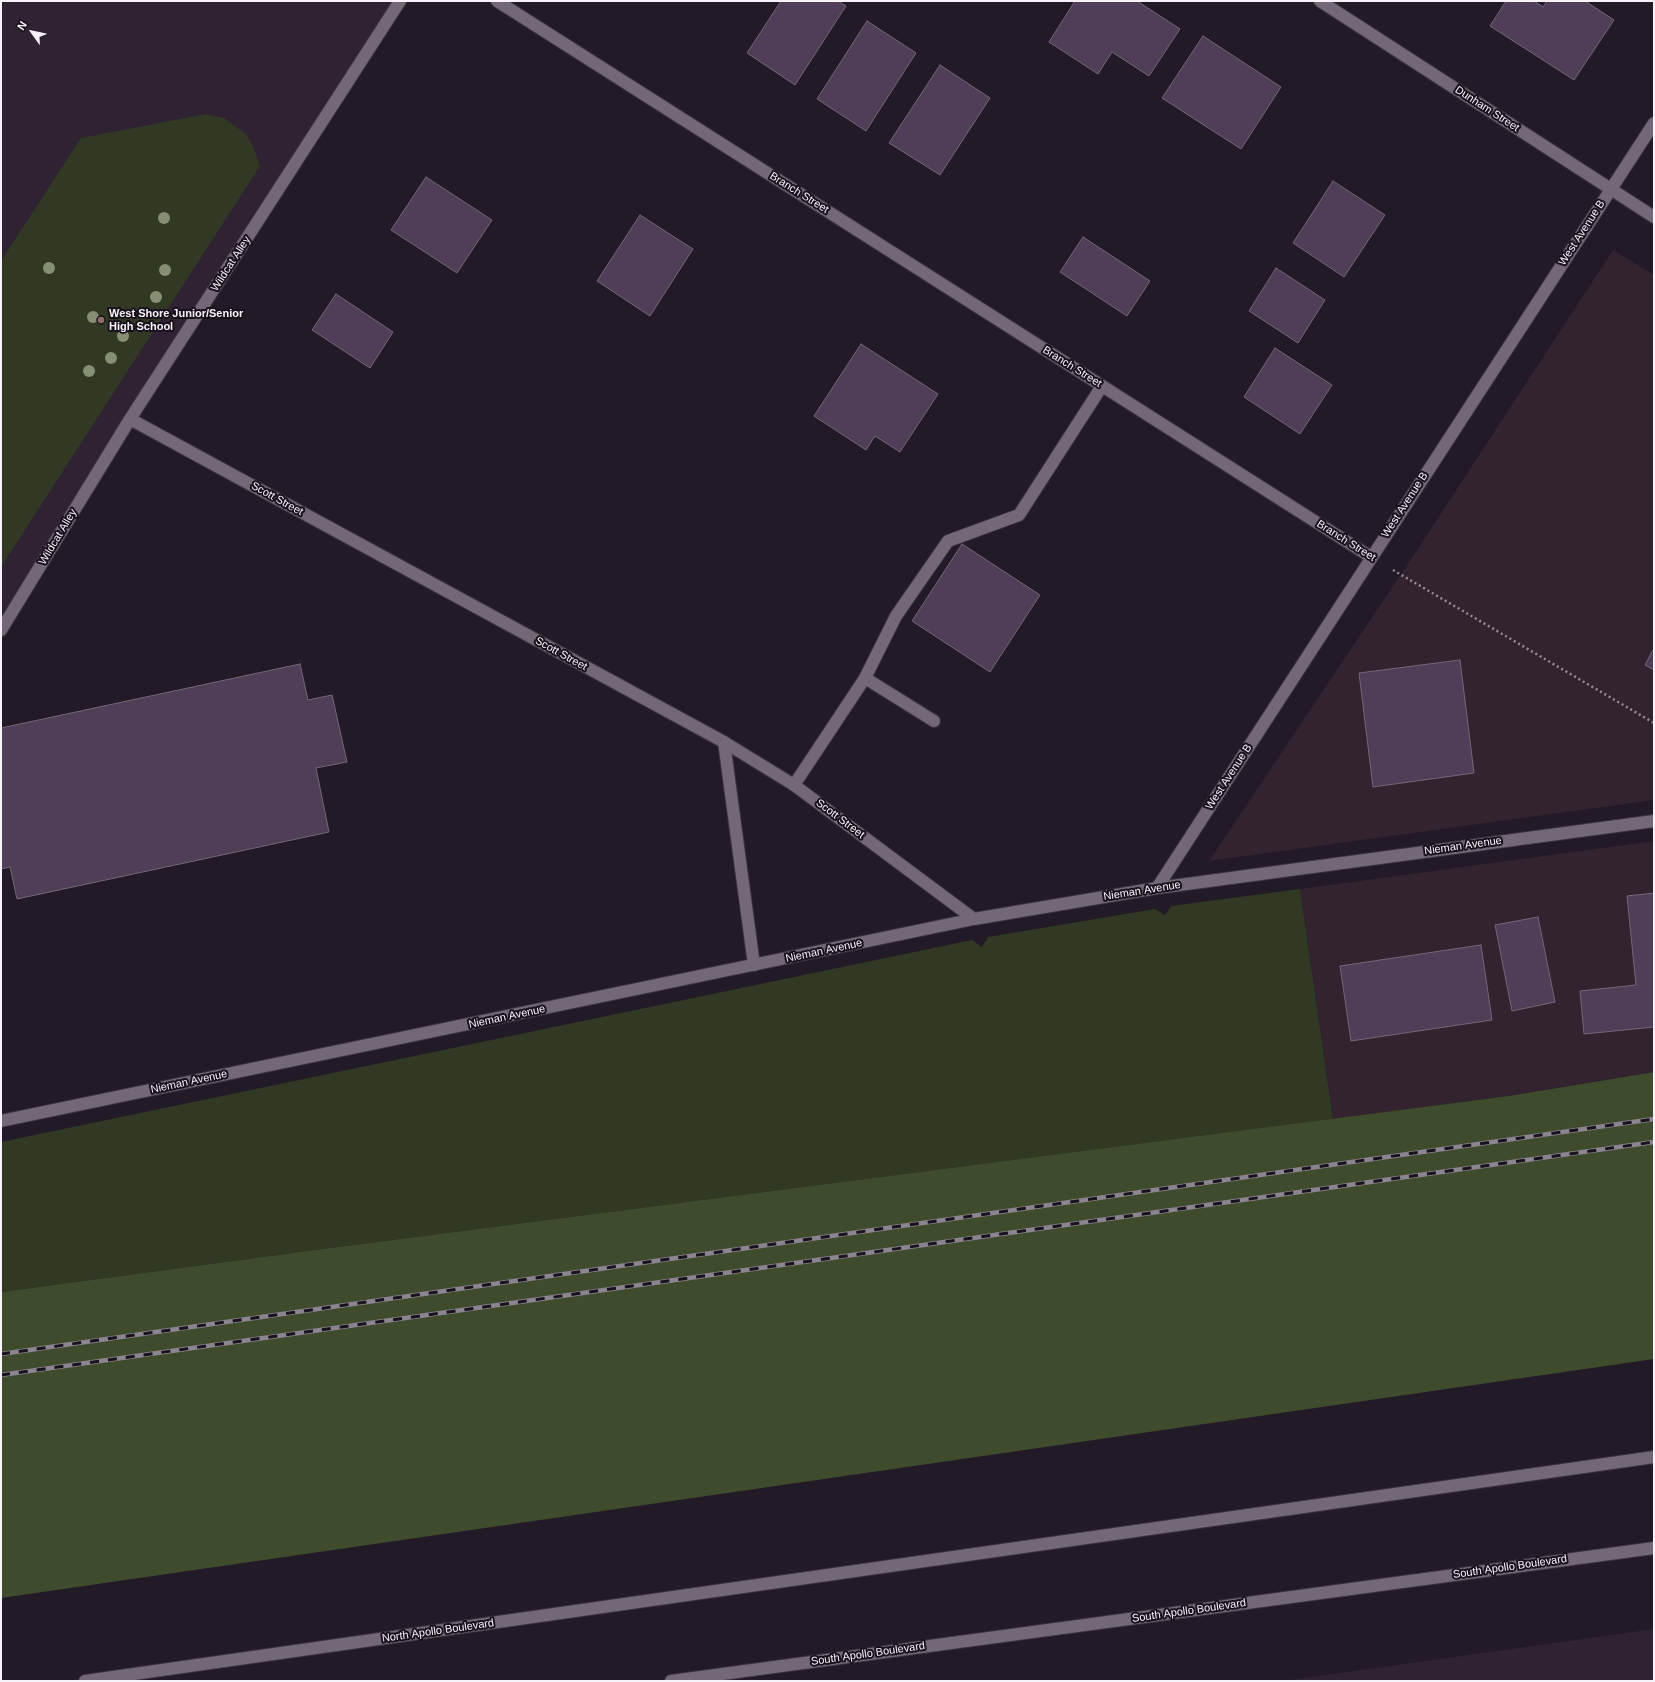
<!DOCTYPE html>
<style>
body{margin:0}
#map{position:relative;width:1655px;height:1682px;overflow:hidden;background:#221a26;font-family:Helvetica,sans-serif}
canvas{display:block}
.frame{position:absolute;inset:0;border:2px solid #f8f2fb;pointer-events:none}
.north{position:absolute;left:12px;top:12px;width:40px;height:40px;-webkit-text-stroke:3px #19111c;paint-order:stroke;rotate:303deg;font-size:11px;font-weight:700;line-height:16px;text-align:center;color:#f8f2fb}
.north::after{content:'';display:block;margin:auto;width:14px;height:18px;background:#f8f2fb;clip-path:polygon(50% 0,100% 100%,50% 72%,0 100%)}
</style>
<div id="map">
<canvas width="1655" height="1682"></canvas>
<div class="frame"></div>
<div class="north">N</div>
</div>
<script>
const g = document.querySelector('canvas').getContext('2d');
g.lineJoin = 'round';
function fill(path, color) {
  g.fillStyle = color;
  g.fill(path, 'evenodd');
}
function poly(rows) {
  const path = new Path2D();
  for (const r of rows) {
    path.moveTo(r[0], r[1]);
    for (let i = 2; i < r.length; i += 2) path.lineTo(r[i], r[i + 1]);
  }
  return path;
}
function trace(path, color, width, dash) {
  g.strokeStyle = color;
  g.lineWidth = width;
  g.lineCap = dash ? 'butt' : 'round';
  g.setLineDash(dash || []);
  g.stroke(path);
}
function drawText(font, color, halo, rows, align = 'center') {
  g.font = font + ' Helvetica,sans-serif';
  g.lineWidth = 4;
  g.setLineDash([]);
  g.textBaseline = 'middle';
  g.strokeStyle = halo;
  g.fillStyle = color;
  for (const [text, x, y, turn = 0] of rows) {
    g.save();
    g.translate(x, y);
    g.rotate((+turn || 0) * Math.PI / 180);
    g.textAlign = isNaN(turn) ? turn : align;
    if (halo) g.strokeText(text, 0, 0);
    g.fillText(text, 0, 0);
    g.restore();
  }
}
const commercial = poly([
 [1613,250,1654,275,1654,800,1209,861,1417,550],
 [1654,841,1654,1072,1509,1096,1333,1119,1300,889]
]);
const built = poly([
 [1,1,402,1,1,639],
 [1654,1629,1654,1681,1282,1681]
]);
const green = poly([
 [206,114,224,118,246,134,253,146,260,166,1,567,1,261,81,138],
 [1300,889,1333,1119,330,1248,1,1292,1,1142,972,940,982,947,988,937,1155,909,1165,915,1171,906]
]);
const forest = poly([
 [1654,1072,1654,1359,1,1598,1,1292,330,1248,1509,1096]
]);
const building = poly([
 [781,1,838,1,846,6,795,85,747,53,781,1],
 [1075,1,1137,1,1180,29,1149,76,1112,52,1098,74,1049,42,1075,1],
 [1506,1,1534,1,1543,7,1547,1,1585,1,1614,20,1574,80,1490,26,1506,1],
 [867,21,916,53,866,131,817,99,867,21],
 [1203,36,1281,87,1241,149,1162,98,1203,36],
 [940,65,990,98,940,175,889,143,940,65],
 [426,177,492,220,457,273,391,230,426,177],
 [1333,181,1385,215,1344,277,1293,243,1333,181],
 [640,215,693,249,650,316,597,281,640,215],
 [1083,237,1150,281,1127,316,1060,272,1083,237],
 [1276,268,1325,300,1298,343,1249,311,1276,268],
 [336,294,393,332,370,368,312,330,336,294],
 [861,344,938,394,900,452,875,436,866,450,814,416,861,344],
 [1275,348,1332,385,1300,434,1244,397,1275,348],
 [962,544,1040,595,990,672,912,621,962,544],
 [1654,648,1654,670,1645,665,1654,648],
 [1460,660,1474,773,1373,787,1359,673,1460,660],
 [300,664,308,700,332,695,347,762,316,768,329,832,17,899,10,867,1,869,1,728,300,664],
 [1654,893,1654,1027,1584,1034,1580,991,1636,985,1627,896,1654,893],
 [1538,917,1555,1002,1512,1011,1495,925,1538,917],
 [1481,945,1492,1020,1351,1041,1340,966,1481,945]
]);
const path = poly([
 [1393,570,1654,723]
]);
const service = poly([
 [865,678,896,616,948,541,1019,515,1102,386],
 [724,742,754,965],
 [794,785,865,678,934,721]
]);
const minor = poly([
 [497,1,1371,557],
 [1320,1,1654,217],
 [130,419,724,742,794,785,974,919],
 [1,630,130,419,400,1],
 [1157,888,1654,123]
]);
const tertiary = poly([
 [1,1121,974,919,1157,888,1654,821],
 [85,1681,1654,1457],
 [671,1681,1654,1548]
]);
const rail = poly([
 [1,1354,1654,1119],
 [1,1375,1654,1142]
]);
const trees = [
 [164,218],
 [49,268],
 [165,270],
 [156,297],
 [93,317],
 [123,336],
 [111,358],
 [89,371]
];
const markers = [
 [101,320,4,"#8d6e63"]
];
const streetNames = [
 ["Dunham Street",1487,109,33],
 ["Branch Street",799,193,32],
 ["West Avenue B",1582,233,-57],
 ["Wildcat Alley",231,264,-57],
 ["Branch Street",1072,367,32],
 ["Scott Street",277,499,29],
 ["West Avenue B",1405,505,-57],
 ["Wildcat Alley",58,537,-59],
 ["Branch Street",1346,541,32],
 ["Scott Street",561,654,29],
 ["West Avenue B",1229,777,-57],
 ["Scott Street",840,819,37],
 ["Nieman Avenue",1463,846,-8],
 ["Nieman Avenue",1142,891,-9],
 ["Nieman Avenue",824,951,-12],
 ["Nieman Avenue",507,1017,-12],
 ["Nieman Avenue",189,1082,-12],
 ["South Apollo Boulevard",1510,1567,-8],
 ["South Apollo Boulevard",1189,1611,-8],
 ["North Apollo Boulevard",438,1631,-8],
 ["South Apollo Boulevard",868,1654,-8]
];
const poiNames = [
 ["West Shore Junior/Senior",109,314],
 ["High School",109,327]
];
fill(commercial, '#32232e');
fill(built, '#2e2233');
fill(green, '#313925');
fill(forest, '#3f4b2d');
fill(building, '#503d58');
trace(building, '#726877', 1);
trace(service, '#3a343e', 14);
trace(minor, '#3a343e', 14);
trace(tertiary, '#3a343e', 14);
trace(path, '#958e99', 2.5, [2, 3]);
trace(service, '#726877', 12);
trace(minor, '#726877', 12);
trace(tertiary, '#726877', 12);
trace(rail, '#8c8590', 4.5);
trace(rail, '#19111c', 3, [9]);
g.fillStyle = '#868f74';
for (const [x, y] of trees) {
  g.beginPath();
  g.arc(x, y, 6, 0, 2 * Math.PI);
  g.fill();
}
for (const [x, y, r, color] of markers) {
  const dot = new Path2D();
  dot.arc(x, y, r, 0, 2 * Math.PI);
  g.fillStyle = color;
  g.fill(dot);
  trace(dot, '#19111c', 1.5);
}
drawText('11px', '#f8f2fb', '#19111c', streetNames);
drawText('bold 11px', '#f8f2fb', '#19111c', poiNames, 'left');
</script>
